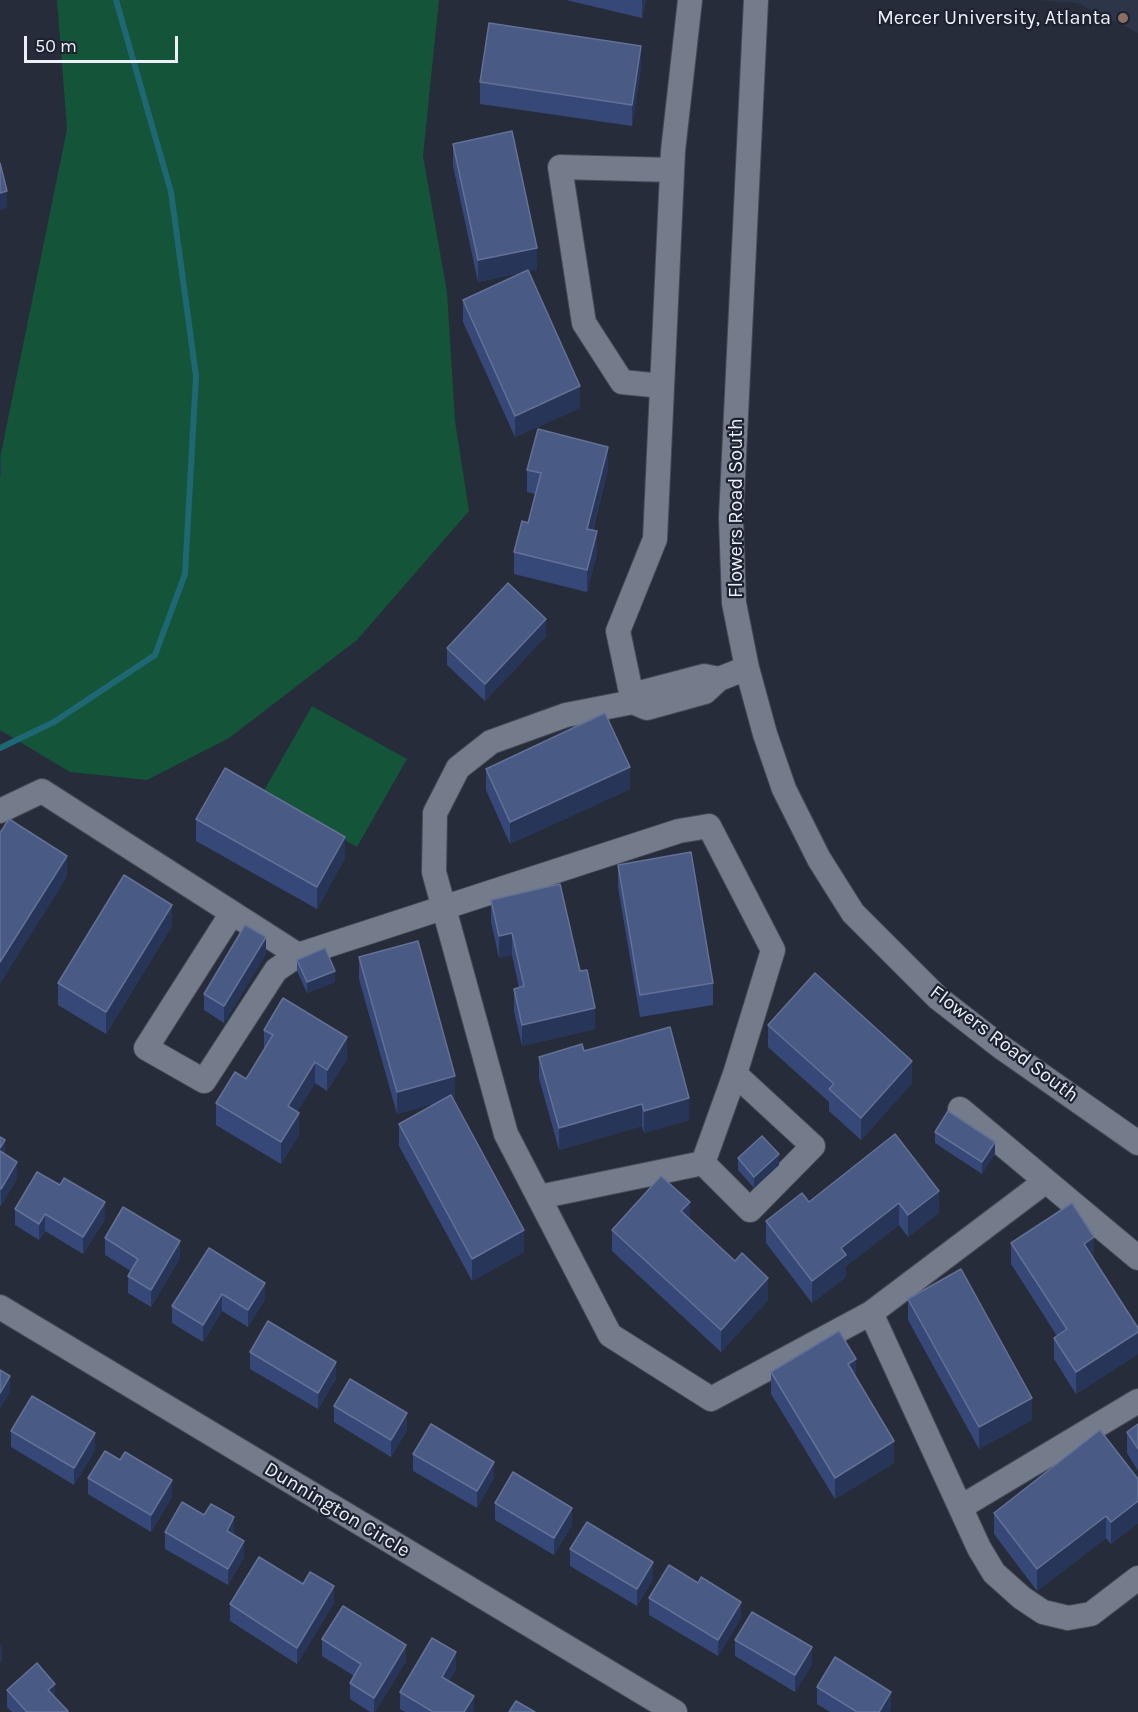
<!DOCTYPE html>
<style>
body{margin:0}
#map{position:relative;width:1138px;height:1712px;overflow:hidden;background:#262c39;font-family:Karla,sans-serif}
canvas{display:block}
.scale{position:absolute;left:24px;top:36px;width:154px;height:27px;box-sizing:border-box;border:3px solid #ecf0f9;border-top:0;padding-left:8px;font-size:18px;line-height:21px;white-space:nowrap;color:#ecf0f9;-webkit-text-stroke:4px #1c222f;paint-order:stroke}
</style>
<div id="map">
<canvas width="1138" height="1712"></canvas>
<div class="scale">50 m</div>
</div>
<script>
const g = document.querySelector('canvas').getContext('2d');
g.lineJoin = 'round';
function fill(path, color) {
  g.fillStyle = color;
  g.fill(path, 'evenodd');
}
function poly(rows) {
  const path = new Path2D();
  for (const r of rows) {
    path.moveTo(r[0], r[1]);
    for (let i = 2; i < r.length; i += 2) path.lineTo(r[i], r[i + 1]);
  }
  return path;
}
function trace(path, color, width, dash) {
  g.strokeStyle = color;
  g.lineWidth = width;
  g.lineCap = dash ? 'butt' : 'round';
  g.setLineDash(dash || []);
  g.stroke(path);
}
function drawText(font, color, halo, rows, align = 'center') {
  g.font = font + ' Karla,sans-serif';
  g.lineWidth = 4.5;
  g.setLineDash([]);
  g.textBaseline = 'middle';
  g.strokeStyle = halo;
  g.fillStyle = color;
  for (const [text, x, y, turn = 0] of rows) {
    g.save();
    g.translate(x, y);
    g.rotate((+turn || 0) * Math.PI / 180);
    g.textAlign = isNaN(turn) ? turn : align;
    if (halo) g.strokeText(text, 0, 0);
    g.fillText(text, 0, 0);
    g.restore();
  }
}
const built = poly([
 [1038,0,1138,0,1138,33,1077,3]
]);
const green = poly([
 [57,0,439,0,423,156,447,292,455,421,469,511,357,640,229,738,147,780,70,772,0,730,0,458,67,129],
 [312,706,407,759,357,847,262,794]
]);
const stream = poly([
 [0,748,54,722,155,655,185,574,196,376,171,192,116,0]
]);
const minor = poly([
 [690,0,673,151,655,539,618,631,633,702,566,715,491,742,458,768,435,813,434,872,506,1134,610,1335,711,1399,871,1313,1046,1181],
 [756,0,731,518,734,603,747,668,765,734,784,789,819,859,853,913,938,998,1001,1047,1138,1143],
 [662,386,622,382,584,323,560,167,672,170],
 [719,679,704,676,643,692,633,702,647,708,705,692,719,679,747,668],
 [0,811,42,791,298,955],
 [232,913,146,1048,204,1081,276,970,298,955,679,831,709,826,773,950,735,1074,703,1163],
 [960,1109,1138,1258],
 [703,1163,750,1210,813,1146,735,1074],
 [539,1197,703,1163],
 [0,1307,675,1712],
 [871,1313,979,1548,994,1573,1022,1598,1043,1612,1068,1618,1091,1614,1138,1578],
 [961,1507,1138,1401]
]);
const wall = poly([
 [566,0,646,0,642,18],
 [641,68,632,126,480,104,480,82],
 [453,144,537,269,529,271,580,408,515,437,463,322,463,300,524,272,478,282,453,166],
 [608,469,593,530,597,553,587,592,514,574,514,552,528,523,535,494,527,492,527,470],
 [546,636,485,701,447,665,447,648],
 [486,769,630,789,510,844,486,790],
 [196,819,345,858,317,909,196,841],
 [618,865,713,983,713,1005,640,1017,618,887],
 [491,900,580,971,595,1029,522,1046,514,1011,514,989,519,988,512,955,499,958,491,922],
 [172,926,106,1034,58,1005,58,983],
 [266,954,224,1023,204,1010,204,994],
 [359,957,455,1098,453,1098,524,1252,472,1281,399,1146,399,1124,439,1102,397,1114,359,979],
 [297,960,335,982,307,993,297,971],
 [768,1025,912,1083,861,1140,829,1111,829,1102,768,1047],
 [264,1030,347,1059,327,1091,315,1083,297,1112,299,1135,281,1164,216,1125,216,1103,246,1079,264,1051],
 [584,1051,689,1120,644,1133,642,1126,559,1150,539,1078,539,1057],
 [935,1132,995,1153,982,1174,935,1143],
 [895,1134,939,1213,908,1237,899,1225,846,1266,846,1277,812,1303,766,1243,766,1221,809,1202],
 [0,1137,5,1154,17,1178,1,1206,0,1205],
 [738,1158,779,1165,754,1188,738,1170],
 [15,1209,105,1219,83,1254,45,1231,39,1240,15,1225],
 [690,1219,735,1261,768,1300,721,1352,612,1251,612,1230],
 [105,1238,180,1258,151,1307,128,1293,128,1276,131,1271,105,1255],
 [1011,1243,1094,1259,1138,1328,1138,1354,1076,1394,1054,1359,1054,1338,1057,1336,1011,1264],
 [209,1248,265,1299,248,1327,222,1311,203,1342,172,1323,172,1306],
 [908,1299,1032,1420,979,1449,908,1320],
 [250,1352,336,1379,318,1409,250,1369],
 [771,1372,856,1378,894,1463,835,1499,771,1394],
 [334,1406,407,1430,391,1457,334,1422],
 [1138,1424,1138,1471,1127,1453,1127,1432],
 [11,1431,95,1450,74,1485,11,1447],
 [413,1454,494,1478,477,1508,413,1471],
 [120,1460,172,1497,151,1532,88,1494,88,1478],
 [1138,1479,1138,1523,1111,1544,1106,1538,1037,1591,994,1534,994,1513],
 [495,1503,572,1525,554,1555,495,1520],
 [165,1532,234,1534,244,1557,228,1585,165,1549],
 [570,1549,653,1579,637,1606,570,1566],
 [303,1584,334,1603,297,1664,230,1621,230,1604],
 [649,1598,741,1618,718,1656,649,1615],
 [322,1639,406,1661,375,1712,370,1712,350,1699,350,1683,354,1676,322,1656],
 [735,1640,812,1664,795,1692,735,1656],
 [456,1669,449,1681,474,1712,405,1712,400,1709,400,1692],
 [817,1687,891,1708,889,1712,830,1712,817,1704],
 [7,1690,68,1712,12,1712,7,1707]
]);
const shadedWall = poly([
 [642,0,646,0,642,18],
 [641,46,641,68,632,126,632,105],
 [7,191,7,208,0,210,0,193],
 [537,248,537,269,478,282,478,260],
 [580,386,580,408,515,437,515,416],
 [608,447,608,469,587,551,587,529],
 [0,459,1,459,1,475,0,476],
 [597,531,597,553,587,592,587,570],
 [546,619,546,636,485,701,485,684],
 [630,767,630,789,510,844,510,822],
 [345,837,345,858,317,909,317,887],
 [67,856,67,877,0,984,0,962],
 [172,905,172,926,106,1034,106,1012],
 [512,933,512,955,499,958,499,936],
 [266,937,266,954,224,1023,224,1006],
 [335,971,335,982,307,993,307,982],
 [595,1008,595,1029,522,1046,522,1025],
 [347,1037,347,1059,327,1091,327,1070],
 [912,1061,912,1083,861,1140,861,1118],
 [315,1062,315,1083,288,1128,288,1106],
 [455,1076,455,1098,397,1114,397,1092],
 [689,1098,689,1120,644,1133,644,1111],
 [642,1104,642,1126,559,1150,559,1128],
 [299,1113,299,1135,281,1164,281,1142],
 [5,1140,5,1156,0,1164,0,1148],
 [995,1142,995,1153,982,1174,982,1162],
 [779,1154,779,1165,754,1188,754,1177],
 [17,1162,17,1178,1,1206,1,1189],
 [939,1191,939,1213,908,1237,908,1215],
 [105,1202,105,1219,83,1254,83,1237],
 [690,1202,690,1223,681,1211],
 [899,1203,899,1225,846,1266,846,1277,812,1303,812,1281,841,1248],
 [45,1214,45,1231,39,1240,39,1224],
 [524,1230,524,1252,472,1281,472,1259],
 [1094,1237,1094,1259,1084,1265,1084,1244],
 [180,1241,180,1258,151,1307,151,1290],
 [768,1278,768,1300,721,1352,721,1330],
 [265,1283,265,1299,248,1327,248,1310],
 [222,1294,222,1311,203,1342,203,1325],
 [1138,1332,1138,1354,1076,1394,1076,1372],
 [856,1359,856,1381,848,1364],
 [336,1362,336,1379,318,1409,318,1393],
 [10,1376,10,1393,0,1409,0,1393],
 [1032,1398,1032,1420,979,1449,979,1427],
 [407,1413,407,1430,391,1457,391,1440],
 [95,1433,95,1450,74,1485,74,1468],
 [894,1441,894,1463,835,1499,835,1478],
 [494,1462,494,1478,477,1508,477,1491],
 [172,1480,172,1497,151,1532,151,1515],
 [1138,1501,1138,1523,1111,1544,1111,1522],
 [572,1508,572,1525,554,1555,554,1538],
 [1106,1516,1106,1538,1037,1591,1037,1569],
 [234,1517,234,1534,227,1547,227,1531],
 [244,1541,244,1557,228,1585,228,1569],
 [653,1562,653,1579,637,1606,637,1589],
 [334,1586,334,1603,297,1664,297,1648],
 [741,1602,741,1618,718,1656,718,1640],
 [2,1644,2,1661,0,1662,0,1646],
 [406,1645,406,1661,375,1712,374,1712,374,1698],
 [812,1647,812,1664,795,1692,795,1675],
 [456,1652,456,1669,442,1693,442,1677],
 [55,1684,55,1700,48,1690],
 [891,1692,891,1708,889,1712,879,1712],
 [474,1696,474,1712,464,1712]
]);
const building = poly([
 [489,23,641,46,632,105,480,82,489,23],
 [512,131,537,248,478,260,453,144,512,131],
 [0,163,7,191,0,193,0,163],
 [528,270,580,386,515,416,463,300,528,270],
 [538,429,608,447,587,529,597,531,587,570,514,552,522,521,528,523,541,473,527,470,538,429],
 [508,583,546,619,485,684,447,648,508,583],
 [605,713,630,767,510,822,486,769,605,713],
 [225,768,345,837,317,887,196,819,225,768],
 [9,819,67,856,0,962,0,833,9,819],
 [691,852,713,983,640,995,618,865,691,852],
 [124,875,172,905,106,1012,58,983,124,875],
 [560,884,580,971,587,970,595,1008,522,1025,514,989,524,986,512,933,499,936,491,900,560,884],
 [245,925,266,937,224,1006,204,994,245,925],
 [418,941,455,1076,397,1092,359,957,418,941],
 [325,948,335,971,307,982,297,960,325,948],
 [815,973,912,1061,861,1118,829,1089,834,1084,768,1025,815,973],
 [283,998,347,1037,327,1070,315,1062,288,1106,299,1113,281,1142,216,1103,235,1072,246,1079,273,1035,264,1030,283,998],
 [670,1027,689,1098,644,1111,642,1104,559,1128,539,1057,582,1044,584,1051,670,1027],
 [451,1095,524,1230,472,1259,399,1124,451,1095],
 [948,1111,995,1142,982,1162,935,1132,948,1111],
 [895,1134,939,1191,908,1215,899,1203,841,1248,846,1255,812,1281,766,1221,802,1193,809,1202,895,1134],
 [762,1136,779,1154,754,1177,738,1158,762,1136],
 [0,1137,5,1140,0,1148,0,1137],
 [0,1151,17,1162,1,1189,0,1188,0,1151],
 [37,1172,60,1185,64,1178,105,1202,83,1237,45,1214,39,1224,15,1209,37,1172],
 [661,1176,690,1202,681,1211,735,1261,742,1253,768,1278,721,1330,612,1230,661,1176],
 [1072,1203,1094,1237,1084,1244,1138,1328,1138,1332,1076,1372,1054,1338,1067,1329,1011,1243,1072,1203],
 [123,1207,180,1241,151,1290,128,1276,138,1259,105,1238,123,1207],
 [209,1248,265,1283,248,1310,222,1294,203,1325,172,1306,209,1248],
 [961,1269,1032,1398,979,1427,908,1299,961,1269],
 [268,1321,336,1362,318,1393,250,1352,268,1321],
 [839,1331,856,1359,848,1364,894,1441,835,1478,771,1372,839,1331],
 [0,1370,10,1376,0,1393,0,1370],
 [350,1379,407,1413,391,1440,334,1406,350,1379],
 [32,1396,95,1433,74,1468,11,1431,32,1396],
 [431,1424,494,1462,477,1491,413,1454,431,1424],
 [1138,1424,1138,1449,1127,1432,1138,1424],
 [1100,1430,1138,1479,1138,1501,1111,1522,1106,1516,1037,1569,994,1513,1100,1430],
 [105,1451,120,1460,125,1452,172,1480,151,1515,88,1478,105,1451],
 [513,1472,572,1508,554,1538,495,1503,513,1472],
 [182,1502,204,1515,211,1504,234,1517,227,1531,244,1541,228,1569,165,1532,182,1502],
 [587,1522,653,1562,637,1589,570,1549,587,1522],
 [259,1557,303,1584,310,1572,334,1586,297,1648,230,1604,259,1557],
 [669,1565,698,1583,701,1577,741,1602,718,1640,649,1598,669,1565],
 [343,1606,406,1645,374,1698,350,1683,361,1664,322,1639,343,1606],
 [752,1612,812,1647,795,1675,735,1640,752,1612],
 [432,1638,456,1652,442,1677,474,1696,464,1712,433,1712,400,1692,432,1638],
 [835,1657,891,1692,879,1712,857,1712,817,1687,835,1657],
 [37,1663,55,1684,48,1690,68,1711,67,1712,27,1712,7,1690,37,1663],
 [516,1701,535,1712,509,1712,516,1701]
]);
const markers = [
 [1123,18,6,"#8d6e63"]
];
const poiNames = [
 ["Mercer University, Atlanta",1111,18]
];
const streetNames = [
 ["Flowers Road South",736,508,-90],
 ["Flowers Road South",1004,1044,37],
 ["Dunnington Circle",337,1510,31]
];
fill(built, '#2d3548');
fill(green, '#145438');
trace(stream, '#1d6872', 6);
trace(minor, '#444954', 26);
trace(minor, '#747b8b', 24);
fill(wall, '#364877');
fill(shadedWall, '#273558');
fill(building, '#495a85');
trace(building, '#637197', 1.5);
for (const [x, y, r, color] of markers) {
  const dot = new Path2D();
  dot.arc(x, y, r, 0, 2 * Math.PI);
  g.fillStyle = color;
  g.fill(dot);
  trace(dot, '#1c222f', 2);
}
drawText('20px', '#ecf0f9', '#1c222f', poiNames, 'right');
drawText('20px', '#ecf0f9', '#1c222f', streetNames);
</script>
